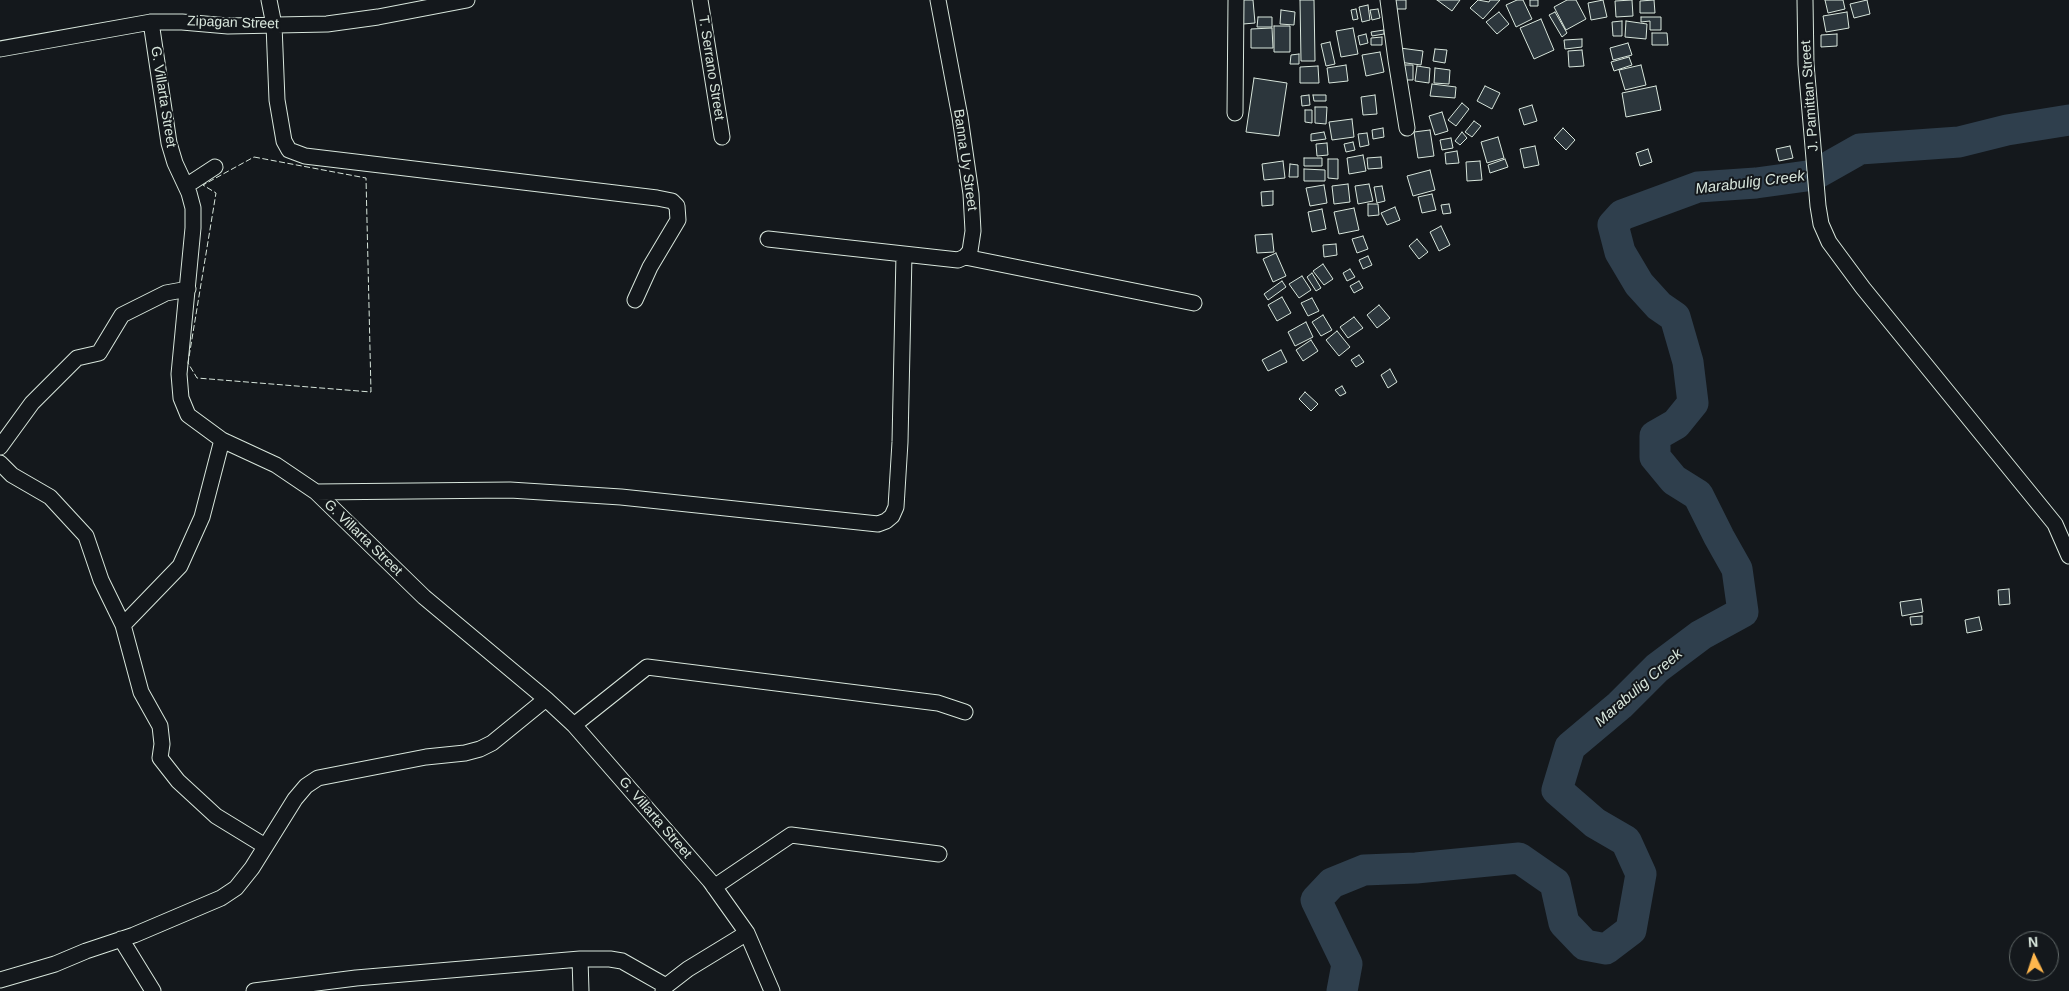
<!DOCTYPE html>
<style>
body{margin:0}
#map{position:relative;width:2069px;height:991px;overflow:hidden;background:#14181c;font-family:Helvetica,sans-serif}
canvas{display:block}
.north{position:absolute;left:2009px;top:931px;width:50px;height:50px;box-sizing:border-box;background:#14181c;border:1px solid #626a69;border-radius:50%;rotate:356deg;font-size:14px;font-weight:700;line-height:20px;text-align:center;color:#d8e6dc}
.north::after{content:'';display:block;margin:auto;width:18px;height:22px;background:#ffb74d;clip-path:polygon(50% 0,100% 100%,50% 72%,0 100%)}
</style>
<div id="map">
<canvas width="2069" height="991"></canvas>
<div class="north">N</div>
</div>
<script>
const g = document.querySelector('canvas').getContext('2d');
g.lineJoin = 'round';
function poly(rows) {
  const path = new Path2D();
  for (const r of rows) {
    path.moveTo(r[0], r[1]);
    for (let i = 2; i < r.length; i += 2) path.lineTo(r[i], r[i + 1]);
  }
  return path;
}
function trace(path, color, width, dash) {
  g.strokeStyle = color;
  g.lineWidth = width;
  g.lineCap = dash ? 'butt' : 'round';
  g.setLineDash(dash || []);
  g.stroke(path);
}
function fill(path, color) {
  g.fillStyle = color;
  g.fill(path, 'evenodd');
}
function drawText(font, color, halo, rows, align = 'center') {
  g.font = font + ' Helvetica,sans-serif';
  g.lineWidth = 4;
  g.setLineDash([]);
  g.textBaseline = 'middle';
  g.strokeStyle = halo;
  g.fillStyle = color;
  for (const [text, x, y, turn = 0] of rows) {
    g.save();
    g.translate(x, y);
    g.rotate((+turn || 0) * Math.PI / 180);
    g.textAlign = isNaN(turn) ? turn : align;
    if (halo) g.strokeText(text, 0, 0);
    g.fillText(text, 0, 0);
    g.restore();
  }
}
const river = poly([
 [1342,991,1347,964,1316,900,1332,883,1364,870,1416,868,1519,858,1555,883,1564,923,1585,945,1606,949,1631,930,1641,874,1626,841,1595,823,1557,790,1570,747,1620,705,1657,668,1701,635,1743,612,1737,569,1719,537,1698,495,1674,480,1655,457,1655,436,1676,424,1693,403,1688,362,1675,317,1659,306,1639,284,1620,252,1613,225,1622,215,1698,187,1756,183,1814,175,1860,149,1959,142,2007,130,2069,120]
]);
const building = poly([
 [1241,0,1253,0,1255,23,1243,24,1241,0],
 [1300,0,1314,0,1315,61,1301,61,1300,0],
 [1391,0,1406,0,1406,9,1392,9,1391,0],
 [1437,0,1460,0,1452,11,1437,0],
 [1478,0,1489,2,1490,0,1500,0,1483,19,1470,8,1478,0],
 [1517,0,1523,0,1532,19,1516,27,1506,5,1517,0],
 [1530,0,1538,0,1538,6,1530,6,1530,0],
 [1567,0,1576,0,1586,19,1566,30,1554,7,1567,0],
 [1603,0,1607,17,1591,20,1588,3,1603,0],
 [1632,0,1633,16,1616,17,1615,1,1632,0],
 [1654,0,1655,13,1640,13,1640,1,1654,0],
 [1825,0,1843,0,1845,9,1828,13,1825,0],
 [1867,0,1870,14,1854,18,1850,4,1867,0],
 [1368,5,1370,20,1362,22,1359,7,1368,5],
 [1356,9,1358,19,1353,20,1351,10,1356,9],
 [1378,9,1380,18,1372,20,1370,10,1378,9],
 [1281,10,1295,12,1294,25,1280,24,1281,10],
 [1499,12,1509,24,1497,34,1486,22,1499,12],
 [1555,12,1567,33,1562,37,1549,15,1555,12],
 [1847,12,1849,28,1826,32,1823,16,1847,12],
 [1258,17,1272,17,1272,27,1257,27,1258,17],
 [1641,17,1661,17,1661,30,1650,30,1650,21,1641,22,1641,17],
 [1541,19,1554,50,1534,59,1520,28,1541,19],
 [1622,21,1622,36,1613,36,1612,22,1622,21],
 [1626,21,1647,24,1646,39,1625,37,1626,21],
 [1274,26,1290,26,1290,52,1274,52,1274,26],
 [1272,28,1273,48,1251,48,1251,29,1272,28],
 [1353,28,1358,54,1341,57,1336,31,1353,28],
 [1384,30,1384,34,1372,36,1371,32,1384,30],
 [1652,33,1667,33,1668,45,1652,45,1652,33],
 [1366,34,1368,43,1360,45,1358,36,1366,34],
 [1837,34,1837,46,1821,47,1821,35,1837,34],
 [1382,37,1382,45,1371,45,1371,38,1382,37],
 [1582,39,1582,47,1565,49,1564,40,1582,39],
 [1330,42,1335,64,1326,66,1321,44,1330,42],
 [1628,43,1632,55,1613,60,1610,48,1628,43],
 [1400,48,1423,51,1421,65,1399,62,1400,48],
 [1435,49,1447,50,1445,63,1433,61,1435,49],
 [1582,50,1584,66,1569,67,1568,51,1582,50],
 [1380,52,1384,72,1366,76,1362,55,1380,52],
 [1299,54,1299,64,1290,64,1291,55,1299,54],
 [1629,57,1632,65,1614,71,1611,62,1629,57],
 [1346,65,1348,81,1329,83,1327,68,1346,65],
 [1401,65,1413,65,1413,80,1401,80,1401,65],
 [1641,65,1646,85,1625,90,1619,70,1641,65],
 [1318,66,1319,83,1300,83,1300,67,1318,66],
 [1417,66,1430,68,1429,83,1415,81,1417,66],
 [1435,68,1450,70,1449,84,1434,83,1435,68],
 [1254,78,1287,83,1279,136,1246,132,1254,78],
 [1432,84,1456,87,1455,98,1430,96,1432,84],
 [1485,86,1500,93,1492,109,1477,101,1485,86],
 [1656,86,1661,110,1626,117,1622,93,1656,86],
 [1309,95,1310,105,1302,106,1301,96,1309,95],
 [1313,95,1326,95,1326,101,1314,101,1313,95],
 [1375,95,1377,114,1363,115,1361,97,1375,95],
 [1462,103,1469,109,1456,126,1448,120,1462,103],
 [1532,105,1537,121,1524,125,1519,109,1532,105],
 [1315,107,1327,107,1326,124,1315,123,1315,107],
 [1305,110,1312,110,1312,123,1305,122,1305,110],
 [1442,112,1448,131,1435,135,1429,116,1442,112],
 [1352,119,1354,137,1332,140,1329,122,1352,119],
 [1474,121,1481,126,1472,137,1465,132,1474,121],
 [1383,128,1384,137,1373,139,1372,130,1383,128],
 [1563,128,1575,140,1566,150,1554,138,1563,128],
 [1430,130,1434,156,1418,158,1414,132,1430,130],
 [1324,132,1326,139,1311,141,1311,134,1324,132],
 [1462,132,1467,138,1460,145,1455,141,1462,132],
 [1367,133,1369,145,1360,147,1358,134,1367,133],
 [1498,137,1504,158,1487,163,1481,142,1498,137],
 [1451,138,1453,148,1442,150,1440,140,1451,138],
 [1353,142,1355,150,1346,152,1344,144,1353,142],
 [1327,143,1328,155,1317,156,1316,144,1327,143],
 [1535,146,1539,165,1524,168,1520,149,1535,146],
 [1790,146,1793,158,1779,161,1776,149,1790,146],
 [1648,149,1652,162,1640,166,1636,153,1648,149],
 [1457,151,1459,163,1446,164,1445,153,1457,151],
 [1363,155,1366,171,1349,174,1347,158,1363,155],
 [1381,157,1382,168,1368,169,1367,158,1381,157],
 [1304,158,1322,158,1322,166,1304,166,1304,158],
 [1328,159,1338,159,1338,179,1328,178,1328,159],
 [1505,159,1508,167,1490,173,1488,165,1505,159],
 [1283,161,1285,178,1264,180,1262,164,1283,161],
 [1480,161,1482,180,1467,181,1466,162,1480,161],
 [1290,164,1298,165,1298,177,1289,177,1290,164],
 [1304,169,1325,170,1325,181,1304,181,1304,169],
 [1430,170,1435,190,1413,196,1407,176,1430,170],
 [1348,184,1350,202,1334,204,1332,186,1348,184],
 [1369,184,1373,201,1358,204,1355,186,1369,184],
 [1324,185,1327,203,1310,206,1306,188,1324,185],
 [1382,186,1385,201,1377,203,1374,187,1382,186],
 [1273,191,1273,205,1262,206,1261,192,1273,191],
 [1432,194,1436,210,1422,213,1418,197,1432,194],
 [1368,204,1378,204,1379,215,1368,216,1368,204],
 [1449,204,1451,213,1443,214,1441,205,1449,204],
 [1395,207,1400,220,1387,225,1381,213,1395,207],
 [1354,208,1359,230,1339,234,1334,212,1354,208],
 [1322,209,1326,229,1312,232,1308,212,1322,209],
 [1441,226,1450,245,1439,251,1430,232,1441,226],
 [1272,234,1274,252,1257,253,1255,235,1272,234],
 [1363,236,1368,249,1357,253,1352,239,1363,236],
 [1417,239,1428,252,1419,259,1409,246,1417,239],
 [1336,244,1337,255,1324,257,1323,245,1336,244],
 [1276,253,1286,276,1273,282,1263,259,1276,253],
 [1368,256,1372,265,1363,269,1359,260,1368,256],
 [1323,264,1333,279,1324,285,1313,271,1323,264],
 [1350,269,1355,277,1347,281,1343,273,1350,269],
 [1312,273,1321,288,1316,291,1307,277,1312,273],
 [1302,276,1311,290,1299,298,1289,284,1302,276],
 [1282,281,1286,287,1268,300,1264,294,1282,281],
 [1359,281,1363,288,1354,293,1350,286,1359,281],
 [1282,297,1291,313,1277,321,1268,305,1282,297],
 [1312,298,1319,311,1308,316,1301,303,1312,298],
 [1379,305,1390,318,1377,328,1367,315,1379,305],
 [1323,315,1332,330,1321,336,1312,322,1323,315],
 [1354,317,1363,328,1348,338,1340,327,1354,317],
 [1306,322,1313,337,1295,346,1288,332,1306,322],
 [1337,331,1350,347,1339,356,1326,340,1337,331],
 [1311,340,1318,351,1303,361,1296,350,1311,340],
 [1281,350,1287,362,1268,371,1262,360,1281,350],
 [1359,355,1364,362,1356,367,1351,360,1359,355],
 [1390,369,1397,382,1388,388,1381,375,1390,369],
 [1342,386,1346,393,1340,396,1335,390,1342,386],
 [1305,392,1318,404,1311,411,1299,399,1305,392],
 [2009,589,2010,604,1999,605,1998,590,2009,589],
 [1921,599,1923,612,1902,616,1900,602,1921,599],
 [1922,616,1922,624,1911,625,1910,617,1922,616],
 [1979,617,1982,630,1967,633,1965,620,1979,617]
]);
const minor = poly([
 [269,0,274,25,277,100,284,141,289,150,305,156,657,198,672,201,677,206,678,220,650,267,635,300],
 [700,0,722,137],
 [1388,0,1396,60,1407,128],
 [1805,0,1806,64,1818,206,1821,224,1829,242,1863,288,2055,524,2069,556],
 [151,22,169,143,175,163,189,193,193,208,193,228,179,374,181,398,188,415,222,440,276,465,316,492,424,597,546,699,574,725,710,881,747,933,772,991],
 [0,49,151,22,182,22,228,26,327,24,378,17,467,0],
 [1235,113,1236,0],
 [186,186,215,167],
 [768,239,958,260,965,257,970,251,973,231,971,194,960,117,938,0],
 [965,257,1194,303],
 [0,447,32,403,77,358,99,353,122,315,166,293,188,289],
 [0,463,12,475,50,497,86,536,101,580,123,625,141,692,160,726,162,744,160,758,178,781,216,816,265,846],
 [316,492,510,490,621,497,878,524,886,521,892,516,896,507,900,442,904,254],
 [123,625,180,566,202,517,222,440],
 [574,725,647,667,938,703,965,712],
 [714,887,791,835,939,854],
 [121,939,153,991],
 [580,959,581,991],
 [0,980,55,964,86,951,134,935,221,898,236,888,252,868,295,799,306,786,318,778,426,757,465,753,480,749,492,743,546,699],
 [254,991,356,978,580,959,610,959,622,961,666,986],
 [663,991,666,986,688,969,747,933]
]);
const fence = poly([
 [254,157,366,178,371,392,197,378,188,363,216,193,203,185,254,157]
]);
const streetNames = [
 ["Zipagan Street",233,23,2],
 ["T. Serrano Street",711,68,81],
 ["J. Pamittan Street",1810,96,-94],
 ["G. Villarta Street",163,97,81],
 ["Banna Uy Street",965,160,82],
 ["G. Villarta Street",363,538,44],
 ["G. Villarta Street",655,818,49]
];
const waterNames = [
 ["Marabulig Creek",1750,183,-7],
 ["Marabulig Creek",1639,688,-41]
];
trace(river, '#2f3f4d', 31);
fill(building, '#2c363c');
trace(building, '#d8e6dc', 1);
trace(minor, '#d8e6dc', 17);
trace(minor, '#14181c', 15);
trace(fence, '#d8e6dc', 1, [6, 2.5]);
drawText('14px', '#d8e6dc', '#14181c', streetNames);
drawText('italic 15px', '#d8e6dc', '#14181c', waterNames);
</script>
